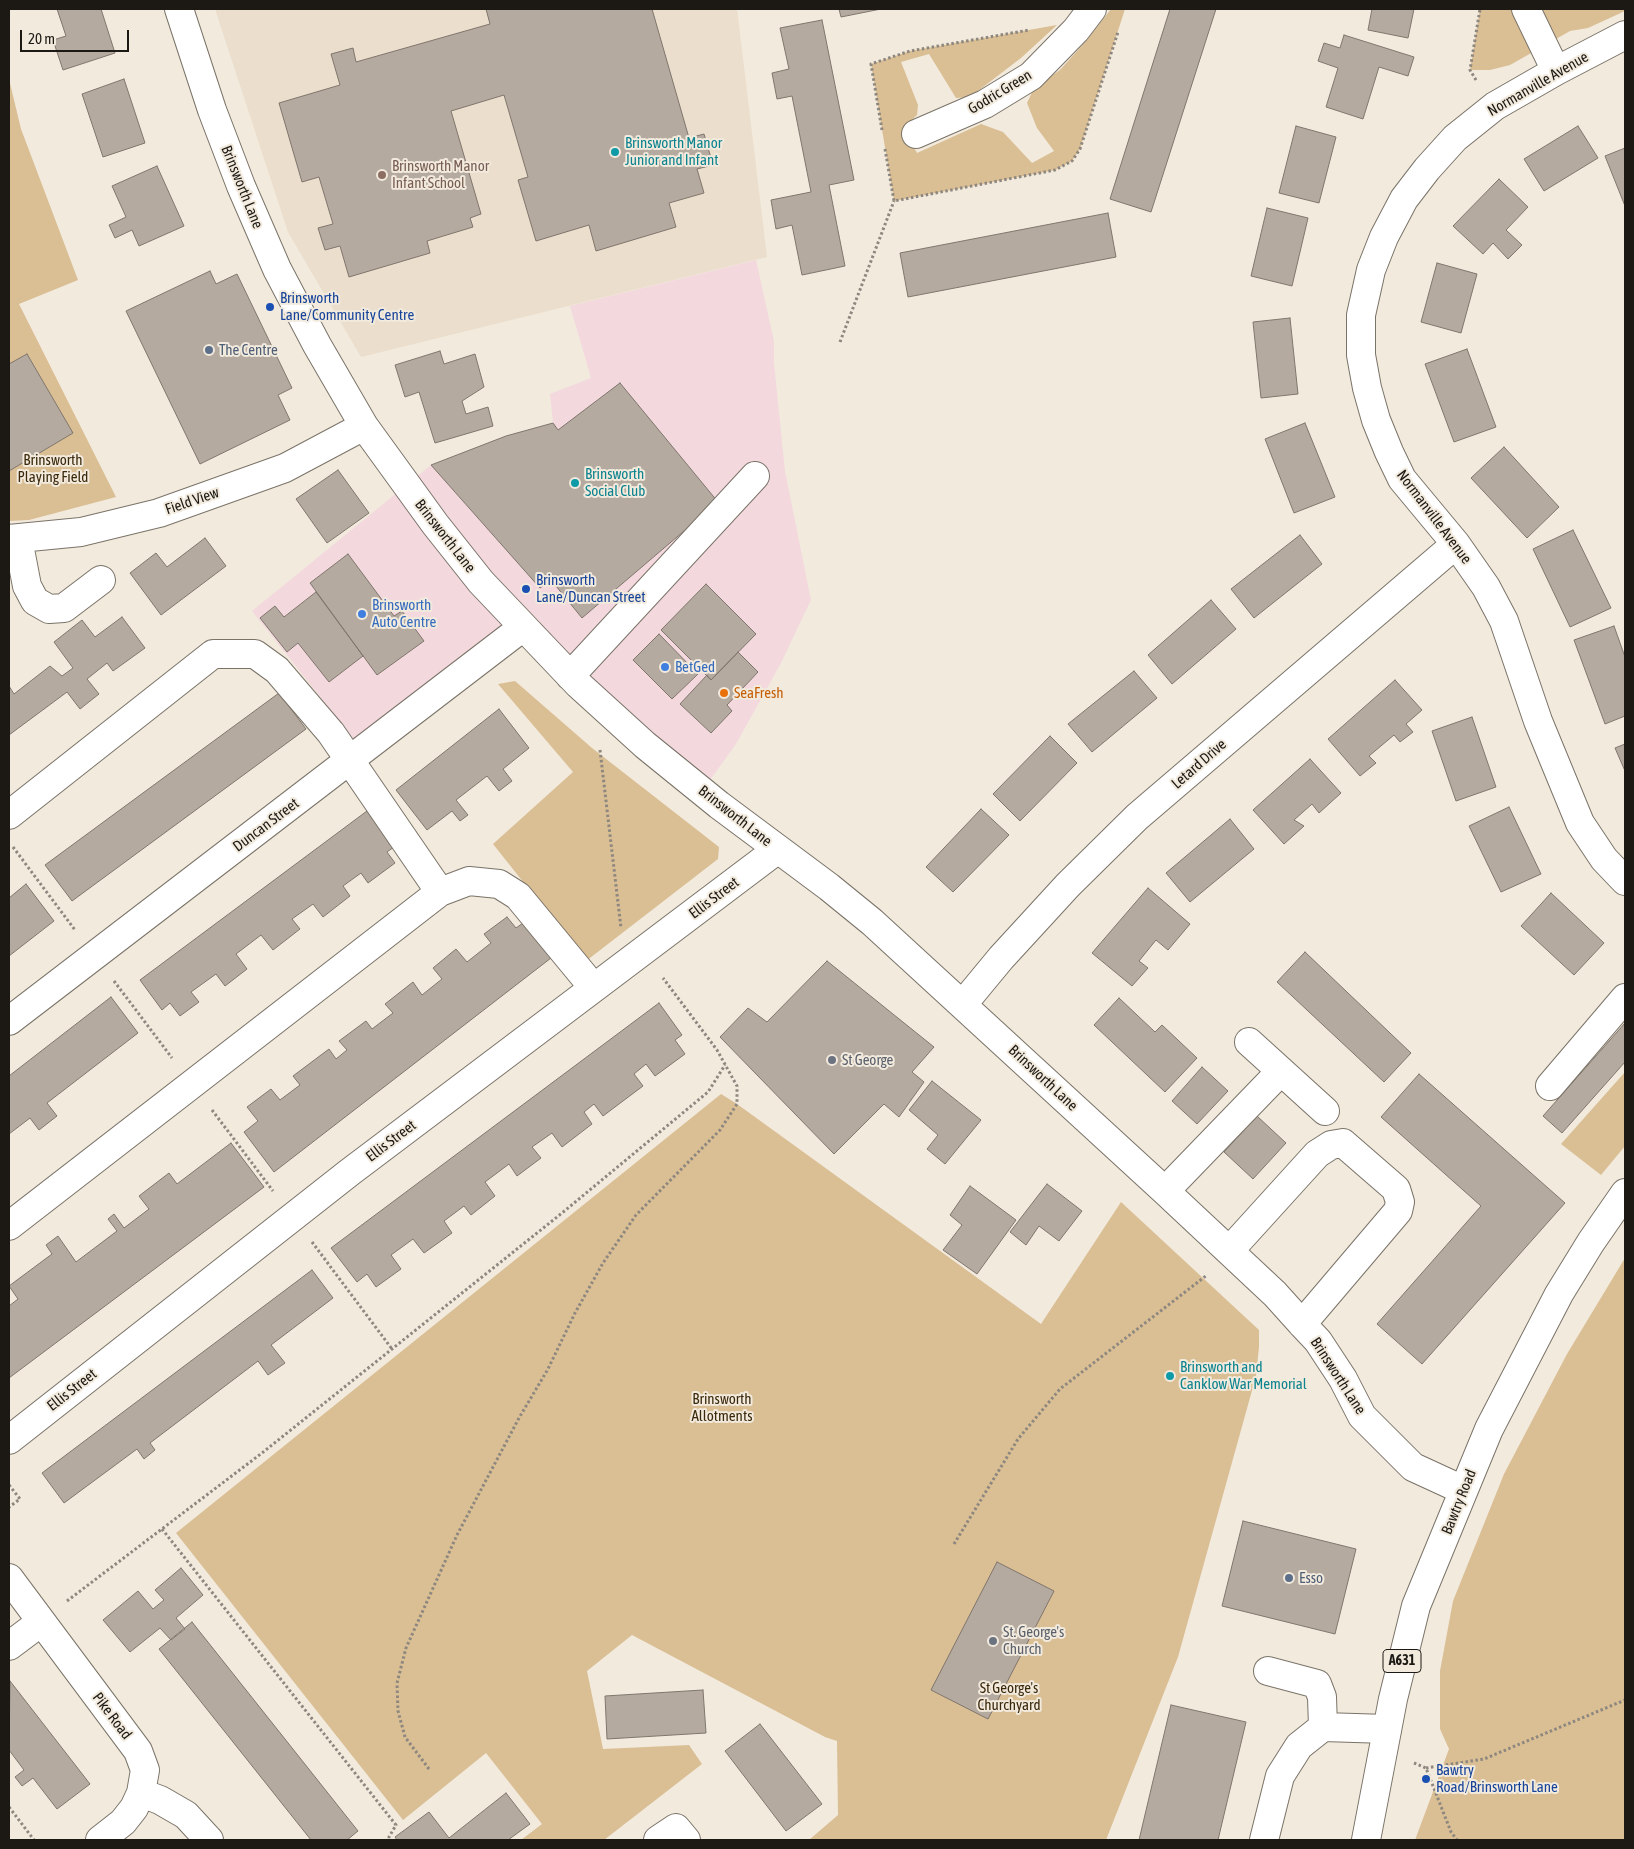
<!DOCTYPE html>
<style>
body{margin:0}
#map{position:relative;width:1634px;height:1849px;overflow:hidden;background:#f2eadd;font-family:"Asap Condensed",sans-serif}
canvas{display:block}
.frame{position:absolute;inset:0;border:10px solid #1c1915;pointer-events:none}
.scale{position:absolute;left:20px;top:30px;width:109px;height:22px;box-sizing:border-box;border:2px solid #1c1915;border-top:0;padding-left:6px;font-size:15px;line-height:18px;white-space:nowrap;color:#1c1915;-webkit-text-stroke:4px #f2eadd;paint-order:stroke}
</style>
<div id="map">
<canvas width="1634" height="1849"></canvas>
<div class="frame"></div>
<div class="scale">20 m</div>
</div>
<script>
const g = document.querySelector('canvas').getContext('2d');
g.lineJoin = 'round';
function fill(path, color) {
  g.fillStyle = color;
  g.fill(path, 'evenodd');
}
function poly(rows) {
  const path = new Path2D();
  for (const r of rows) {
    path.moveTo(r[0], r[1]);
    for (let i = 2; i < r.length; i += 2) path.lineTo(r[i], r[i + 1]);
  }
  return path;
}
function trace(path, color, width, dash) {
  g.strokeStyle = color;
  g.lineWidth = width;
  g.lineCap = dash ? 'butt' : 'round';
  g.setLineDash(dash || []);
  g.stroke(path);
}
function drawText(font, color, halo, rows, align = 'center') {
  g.font = font + ' "Asap Condensed",sans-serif';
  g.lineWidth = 4;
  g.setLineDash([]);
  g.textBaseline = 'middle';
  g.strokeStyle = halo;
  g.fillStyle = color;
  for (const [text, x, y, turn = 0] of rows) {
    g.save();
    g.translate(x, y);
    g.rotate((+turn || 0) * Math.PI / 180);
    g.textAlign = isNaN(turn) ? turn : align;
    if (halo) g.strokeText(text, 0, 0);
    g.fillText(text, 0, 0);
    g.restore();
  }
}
const commercial = poly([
 [756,260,774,341,774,363,785,471,811,600,781,663,736,744,702,791,523,628,363,751,252,611,431,465,506,436,553,423,550,394,591,378,570,306]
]);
const built = poly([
 [215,9,737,9,767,257,361,357,288,232]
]);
const green = poly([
 [1111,9,1125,9,1080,149,1072,161,1055,170,894,201,871,64,910,51,1057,25,1021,58,970,97,956,98,929,54,901,62,918,105,917,115,903,128,917,153,981,124,1003,132,1032,163,1054,151,1037,128,1027,103,1034,88,1060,70,1087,40],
 [1480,9,1624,9,1625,11,1588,28,1570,31,1510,65,1490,70,1470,70],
 [9,79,21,129,78,280,19,304,116,497,29,520,9,521],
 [515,681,592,748,719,847,718,859,586,961,493,844,573,772,498,684],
 [1625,1072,1625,1146,1601,1175,1561,1144],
 [721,1094,737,1104,1041,1324,1121,1202,1259,1330,1259,1347,1256,1376,1178,1657,1106,1840,809,1840,838,1815,837,1741,825,1737,632,1635,587,1671,603,1749,689,1745,702,1764,604,1840,521,1840,542,1824,486,1753,403,1820,176,1533],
 [1625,1258,1625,1840,1415,1840,1449,1749,1440,1729,1440,1671,1453,1601,1504,1474,1567,1354]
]);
const building = poly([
 [57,9,101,9,115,53,63,70,53,40,66,36,57,9],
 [486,9,652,9,689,138,704,134,713,165,697,169,704,193,669,203,676,227,596,251,589,225,536,241,518,180,528,177,504,95,451,111,481,214,470,218,473,227,427,241,430,253,349,277,340,246,325,250,318,228,333,224,319,177,302,182,279,103,340,85,331,54,353,48,356,62,490,24,486,9],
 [839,9,881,9,841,17,839,9],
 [1170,9,1216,9,1151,212,1110,199,1170,9],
 [1372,9,1414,9,1408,38,1368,30,1372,9],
 [822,20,854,180,829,185,845,266,802,275,792,225,776,229,771,200,811,192,792,96,777,99,772,73,789,69,780,28,822,20],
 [1344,35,1414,57,1408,76,1379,67,1363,119,1326,107,1338,68,1318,61,1324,43,1340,48,1344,35],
 [124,79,145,143,103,157,82,94,124,79],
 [1296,126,1336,137,1319,203,1279,193,1296,126],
 [1578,126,1598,158,1544,191,1524,159,1578,126],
 [1625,148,1625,206,1605,156,1625,148],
 [157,166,184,226,139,246,132,230,115,238,109,225,126,217,112,186,157,166],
 [1499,179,1528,207,1506,230,1522,245,1508,259,1493,243,1483,254,1453,226,1499,179],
 [1267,208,1308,218,1292,286,1251,276,1267,208],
 [1108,213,1116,257,908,297,900,253,1108,213],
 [1437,263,1477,274,1461,333,1421,322,1437,263],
 [210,271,216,284,237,274,292,388,278,395,290,420,200,464,126,311,210,271],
 [1290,318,1298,394,1261,398,1253,322,1290,318],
 [1467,349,1496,427,1454,442,1425,364,1467,349],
 [440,351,444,364,475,354,484,387,462,401,466,414,488,407,493,426,435,443,419,392,405,397,395,365,440,351],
 [27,354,73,433,9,471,9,364,27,354],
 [620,383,718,502,582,618,551,580,540,588,431,465,506,436,553,423,558,430,620,383],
 [1305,423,1335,497,1294,513,1265,439,1305,423],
 [1504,447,1559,507,1527,538,1471,478,1504,447],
 [338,470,369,513,327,543,296,499,338,470],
 [1573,530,1611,608,1570,627,1533,549,1573,530],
 [1300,535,1322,564,1254,618,1231,589,1300,535],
 [205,538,226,566,161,615,130,573,156,553,167,567,205,538],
 [348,554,394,616,402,611,424,641,377,675,310,583,348,554],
 [706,584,756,634,711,680,661,630,706,584],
 [316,592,363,656,329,682,298,643,287,652,260,618,275,606,284,617,316,592],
 [1211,600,1236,629,1172,684,1148,655,1211,600],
 [122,617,145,648,113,671,107,663,87,679,99,694,80,709,67,692,9,735,9,686,14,694,50,666,62,676,73,668,54,642,82,620,95,637,122,617],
 [1614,626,1625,657,1625,716,1605,724,1574,640,1614,626],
 [659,634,698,674,672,699,633,660,659,634],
 [738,652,758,672,727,705,732,711,711,733,680,704,707,675,711,680,738,652],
 [1134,671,1157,698,1092,752,1068,724,1134,671],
 [1395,680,1422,710,1406,724,1413,732,1400,742,1394,735,1369,756,1376,763,1360,776,1328,739,1395,680],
 [279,693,306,729,72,901,45,865,279,693],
 [499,709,529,748,503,769,512,781,499,791,487,776,456,800,468,815,460,821,452,811,427,830,396,790,499,709],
 [1472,717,1496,787,1456,801,1432,731,1472,717],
 [1050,736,1077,763,1020,821,993,794,1050,736],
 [1625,744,1625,771,1615,748,1625,744],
 [1310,759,1341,793,1319,813,1312,804,1294,820,1304,826,1284,844,1253,810,1310,759],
 [1509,807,1541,874,1501,892,1469,826,1509,807],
 [981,809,1009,835,953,892,926,867,981,809],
 [367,811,394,847,387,852,395,863,368,883,361,873,343,886,350,896,323,917,313,904,292,919,300,929,273,950,261,935,236,954,247,969,225,986,216,974,191,992,199,1002,180,1016,170,1003,162,1010,140,980,367,811],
 [1230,819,1254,849,1190,902,1166,873,1230,819],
 [26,884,54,921,9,956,9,898,26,884],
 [1148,888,1190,924,1168,950,1156,940,1139,961,1148,968,1132,986,1092,953,1148,888],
 [1551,893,1604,943,1574,975,1521,926,1551,893],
 [507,917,516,928,523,923,551,958,274,1172,244,1132,258,1121,247,1107,271,1089,280,1100,300,1085,293,1076,329,1049,336,1059,347,1050,339,1041,366,1021,372,1029,393,1013,385,1004,413,982,422,995,442,979,433,968,456,949,467,962,491,943,484,934,507,917],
 [1305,952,1411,1053,1384,1082,1277,982,1305,952],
 [827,961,934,1047,912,1072,924,1082,899,1117,884,1104,834,1154,720,1037,748,1008,767,1022,827,961],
 [111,997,138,1033,47,1103,57,1116,39,1130,30,1118,9,1134,9,1076,111,997],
 [1119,998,1155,1032,1162,1025,1197,1058,1165,1092,1094,1025,1119,998],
 [659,1003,682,1035,675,1040,685,1054,655,1076,646,1064,634,1074,643,1086,603,1116,594,1104,584,1112,592,1124,562,1147,552,1133,532,1147,541,1158,517,1176,509,1164,485,1182,495,1196,471,1215,464,1206,444,1221,452,1233,424,1253,413,1239,391,1255,401,1269,376,1287,367,1274,357,1282,331,1248,659,1003],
 [1625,1023,1625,1062,1562,1133,1543,1116,1625,1023],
 [1202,1067,1228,1091,1197,1124,1172,1101,1202,1067],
 [1419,1074,1565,1203,1422,1364,1377,1324,1481,1206,1381,1117,1419,1074],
 [932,1081,981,1120,945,1164,927,1149,938,1135,909,1110,932,1081],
 [1257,1116,1286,1143,1253,1179,1224,1152,1257,1116],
 [231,1143,264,1187,9,1378,9,1306,18,1299,9,1286,52,1254,46,1245,58,1236,76,1262,117,1231,108,1219,114,1214,124,1228,149,1209,139,1196,169,1173,177,1184,231,1143],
 [1047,1184,1082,1211,1059,1241,1039,1226,1026,1245,1010,1232,1047,1184],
 [970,1186,1016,1220,977,1274,943,1250,962,1225,950,1215,970,1186],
 [312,1270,333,1298,271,1345,285,1363,268,1375,258,1361,150,1443,155,1450,144,1459,137,1449,64,1503,42,1473,312,1270],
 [1243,1521,1356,1549,1335,1634,1222,1606,1243,1521],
 [997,1562,1054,1591,988,1719,931,1690,997,1562],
 [181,1568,203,1595,176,1618,185,1629,171,1640,160,1628,130,1652,103,1620,138,1591,153,1609,164,1600,155,1590,181,1568],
 [192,1622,358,1831,347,1840,311,1840,159,1649,192,1622],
 [10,1681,90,1784,57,1809,33,1778,22,1786,15,1777,24,1770,9,1750,10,1681],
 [703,1690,706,1733,607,1739,605,1696,703,1690],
 [1171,1705,1246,1722,1218,1840,1139,1840,1171,1705],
 [760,1724,822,1804,786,1831,725,1751,760,1724],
 [506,1793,530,1824,508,1840,397,1840,395,1837,429,1812,449,1838,506,1793]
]);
const path = poly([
 [1476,80,1470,70,1480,9],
 [882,130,871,64,910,51,1029,30],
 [885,149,894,201,1055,170,1072,161,1080,149,1118,32],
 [840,342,894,201],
 [600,750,621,928],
 [13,847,75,930],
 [114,981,172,1058],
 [212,1110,273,1191],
 [312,1242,392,1349],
 [9,1485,20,1499,9,1507],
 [162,1529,396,1825,389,1837,389,1840],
 [954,1544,1018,1439,1060,1389,1207,1275],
 [67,1601,262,1453,562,1213,708,1092,725,1065],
 [1414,1763,1426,1768,1451,1832,1457,1840],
 [1426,1768,1484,1759,1625,1700],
 [429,1769,405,1737,398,1711,397,1683,406,1648,457,1535,519,1418,548,1369,575,1313,603,1263,636,1215,720,1130,737,1104,737,1086,717,1050,663,978],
 [9,1807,34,1840]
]);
const minor = poly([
 [179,9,212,110,241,186,277,269,317,345,364,426,435,524,481,582,579,685,645,745,719,805,829,887,872,922,1165,1191,1275,1294,1302,1324,1318,1341,1343,1379,1362,1416,1413,1467,1463,1490],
 [1526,9,1556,71],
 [1625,35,1556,71,1495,106,1455,138,1427,169,1404,199,1384,237,1371,270,1361,315,1361,355,1367,388,1376,420,1389,452,1402,479,1456,544,1486,587,1504,621,1538,721,1580,823,1604,859,1625,881],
 [916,134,985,104,1031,76,1076,30,1092,9],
 [9,539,81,532,159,513,285,468,364,426],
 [18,539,27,586,35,601,49,609,64,608,101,580],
 [570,676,755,476],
 [9,815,213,654,255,654,277,670,331,733,440,892,9,1226],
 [440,892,469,881,499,884,518,896,593,987],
 [963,1004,1001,958,1068,885,1137,817,1456,544],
 [9,1021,523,627],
 [1249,1042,1325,1111],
 [1550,1086,1625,998],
 [1165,1191,1281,1071],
 [1229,1251,1317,1154,1331,1145,1343,1143,1396,1189,1400,1202,1398,1211,1302,1324],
 [9,1440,350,1172,778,849],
 [9,1578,138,1751,145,1770,141,1793,160,1800,186,1815,209,1840],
 [9,1646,41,1622],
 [1268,1671,1317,1684,1322,1697,1323,1727],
 [100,1840,123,1822,134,1808,141,1793],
 [658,1840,676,1828,686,1840],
 [1264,1840,1280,1776,1299,1746,1323,1727,1387,1729]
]);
const major = poly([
 [1366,1840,1393,1699,1416,1606,1489,1429,1559,1294,1591,1242,1625,1193]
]);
const markers = [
 [615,152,5,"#0f9aa8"],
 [382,175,5,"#8d6e63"],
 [270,307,5,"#1a4fb4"],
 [209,350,5,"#5c6f8a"],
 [575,483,5,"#0f9aa8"],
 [526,589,5,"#1a4fb4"],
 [362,614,5,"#3f7fe0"],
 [665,667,5,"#3f7fe0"],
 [724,693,5,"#e8710a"],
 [832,1060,5,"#6b7280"],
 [1170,1376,5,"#0f9aa8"],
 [1289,1578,5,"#5c6f8a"],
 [993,1641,5,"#6b7280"],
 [1426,1779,5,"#1a4fb4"]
];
const shields = [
 [1402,1661,38]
];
const shieldNames = [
 ["A631",1402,1661]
];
const streetNames = [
 ["Normanville Avenue",1538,84,-30],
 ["Godric Green",1000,92,-31],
 ["Brinsworth Lane",242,187,68],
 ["Field View",192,501,-19],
 ["Normanville Avenue",1434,517,53],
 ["Brinsworth Lane",445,536,52],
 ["Letard Drive",1199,764,-41],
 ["Brinsworth Lane",735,816,38],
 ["Duncan Street",266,825,-37],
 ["Ellis Street",714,898,-37],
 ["Brinsworth Lane",1043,1078,43],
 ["Ellis Street",391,1141,-37],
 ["Brinsworth Lane",1338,1376,57],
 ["Ellis Street",72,1390,-38],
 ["Bawtry Road",1459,1502,-68],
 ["Pike Road",112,1716,53]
];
const cultureNames = [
 ["Brinsworth Manor",625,143],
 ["Junior and Infant",625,160],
 ["Brinsworth",585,474],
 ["Social Club",585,491],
 ["Brinsworth and",1180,1367],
 ["Canklow War Memorial",1180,1384]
];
const educationNames = [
 ["Brinsworth Manor",392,166],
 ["Infant School",392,183]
];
const transitNames = [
 ["Brinsworth",280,298],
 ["Lane/Community Centre",280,315],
 ["Brinsworth",536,580],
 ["Lane/Duncan Street",536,597],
 ["Bawtry",1436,1770],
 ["Road/Brinsworth Lane",1436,1787]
];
const serviceNames = [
 ["The Centre",219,350],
 ["Esso",1299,1578]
];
const parkNames = [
 ["Brinsworth",53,460],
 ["Playing Field",53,477],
 ["Brinsworth",722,1399],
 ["Allotments",722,1416],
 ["St George's",1009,1688],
 ["Churchyard",1009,1705]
];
const shopNames = [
 ["Brinsworth",372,605],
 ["Auto Centre",372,622],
 ["BetGed",675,667]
];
const foodNames = [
 ["SeaFresh",734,693]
];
const worshipNames = [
 ["St George",842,1060],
 ["St. George's",1003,1632],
 ["Church",1003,1649]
];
fill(commercial, '#f3d9de');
fill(built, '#ebdecc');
fill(green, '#dabe94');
fill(building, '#b5aaa0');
trace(building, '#80766d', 1);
trace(minor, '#7a7368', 30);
trace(major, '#7a7368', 30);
trace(path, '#8d877f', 3, [2.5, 2.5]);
trace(minor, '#fff', 28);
trace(major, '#fff', 28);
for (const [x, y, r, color] of markers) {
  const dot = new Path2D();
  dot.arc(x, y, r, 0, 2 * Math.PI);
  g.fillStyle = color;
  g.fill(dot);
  trace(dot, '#f2eadd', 2);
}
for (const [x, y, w] of shields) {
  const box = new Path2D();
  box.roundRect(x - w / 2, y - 11.5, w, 23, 4);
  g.fillStyle = '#f2eadd';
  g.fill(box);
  trace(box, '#1c1915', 1);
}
drawText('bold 14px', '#1c1915', null, shieldNames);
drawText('15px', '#1c1915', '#f2eadd', streetNames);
drawText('15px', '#0d838f', '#f2eadd', cultureNames, 'left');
drawText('15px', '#785e54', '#f2eadd', educationNames, 'left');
drawText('15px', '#164399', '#f2eadd', transitNames, 'left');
drawText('15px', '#4e5e75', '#f2eadd', serviceNames, 'left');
drawText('15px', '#3a280b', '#f2eadd', parkNames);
drawText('15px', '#366cbe', '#f2eadd', shopNames, 'left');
drawText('15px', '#c56008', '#f2eadd', foodNames, 'left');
drawText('15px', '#5b616d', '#f2eadd', worshipNames, 'left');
</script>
